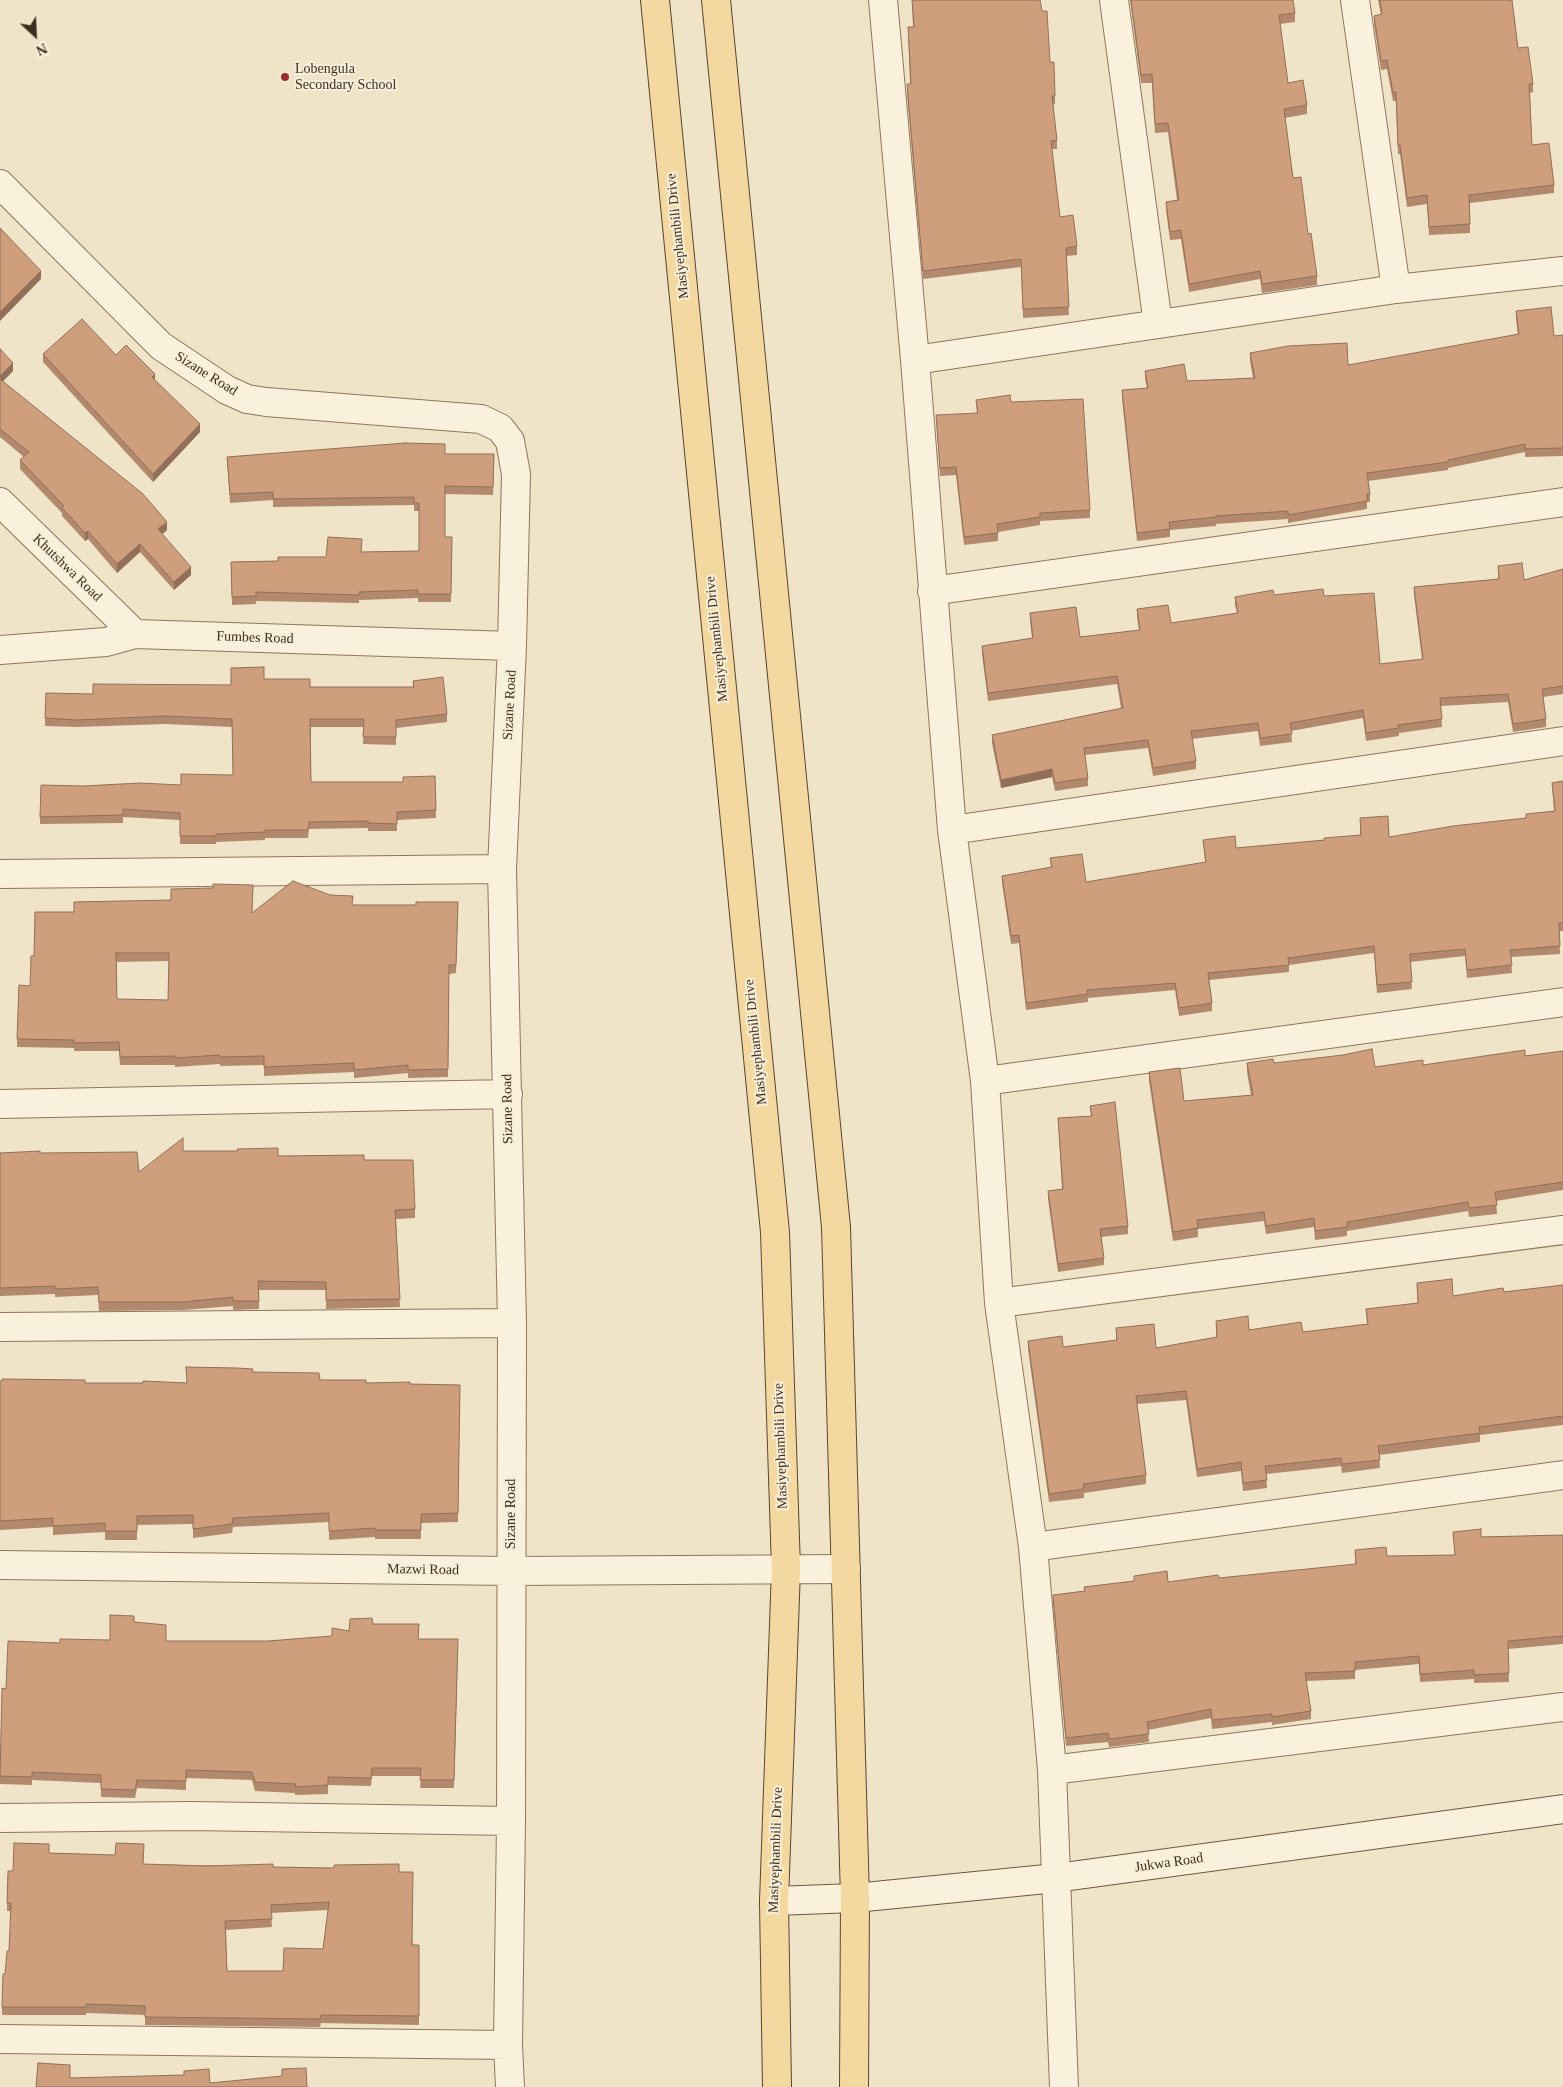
<!DOCTYPE html>
<style>
body{margin:0}
#map{position:relative;width:1563px;height:2087px;overflow:hidden;background:#f0e4c8;font-family:Georgia,serif}
canvas{display:block}
.north{position:absolute;left:10px;top:10px;width:50px;height:50px;-webkit-text-stroke:4px #f7eed8;paint-order:stroke;rotate:155deg;font-size:14px;font-weight:700;line-height:20px;text-align:center;color:#3d2e20}
.north::after{content:'';display:block;margin:auto;width:18px;height:22px;background:#3d2e20;clip-path:polygon(50% 0,100% 100%,50% 72%,0 100%)}
</style>
<div id="map">
<canvas width="1563" height="2087"></canvas>
<div class="north">N</div>
</div>
<script>
const g = document.querySelector('canvas').getContext('2d');
g.lineJoin = 'round';
function poly(rows) {
  const path = new Path2D();
  for (const r of rows) {
    path.moveTo(r[0], r[1]);
    for (let i = 2; i < r.length; i += 2) path.lineTo(r[i], r[i + 1]);
  }
  return path;
}
function trace(path, color, width, dash) {
  g.strokeStyle = color;
  g.lineWidth = width;
  g.lineCap = dash ? 'butt' : 'round';
  g.setLineDash(dash || []);
  g.stroke(path);
}
function fill(path, color) {
  g.fillStyle = color;
  g.fill(path, 'evenodd');
}
function drawText(font, color, halo, rows, align = 'center') {
  g.font = font + ' Georgia,serif';
  g.lineWidth = 4;
  g.setLineDash([]);
  g.textBaseline = 'middle';
  g.strokeStyle = halo;
  g.fillStyle = color;
  for (const [text, x, y, turn = 0] of rows) {
    g.save();
    g.translate(x, y);
    g.rotate((+turn || 0) * Math.PI / 180);
    g.textAlign = isNaN(turn) ? turn : align;
    if (halo) g.strokeText(text, 0, 0);
    g.fillText(text, 0, 0);
    g.restore();
  }
}
const street = poly([
 [883,0,915,360,952,830,985,1081,999,1303,1033,1547,1052,1770,1064,2087],
 [1114,0,1158,324],
 [1355,0,1396,289],
 [0,184,161,346,227,390,247,399,266,402,481,419,500,428,510,441,516,474,512,646,502,869,512,1323,511,1821,508,2045,510,2087],
 [915,360,1396,289,1563,271],
 [0,502,135,634],
 [932,591,1563,502],
 [0,650,106,642,135,634,512,646],
 [952,830,1563,741],
 [0,874,502,869],
 [985,1081,1563,1002],
 [0,1104,508,1094],
 [999,1303,1563,1230],
 [0,1327,512,1323],
 [1033,1547,1563,1475],
 [0,1565,511,1571,846,1569],
 [1052,1770,1563,1707],
 [0,1818,191,1816,511,1821],
 [0,2039,508,2045]
]);
const secondary = poly([
 [774,1901,855,1898,1056,1878,1563,1809]
]);
const primary = poly([
 [655,0,775,1232,786,1569,774,1901,777,2087],
 [716,0,836,1227,855,1898,854,2087]
]);
const wall = poly([
 [912,0,1050,62,1055,96,1055,104,1053,105,1057,140,1057,149,1052,149,1060,217,1077,246,1077,255,1066,256,1069,315,1023,318,1021,267,923,279,907,92,907,84,910,84,908,27,913,27],
 [1130,0,1293,0,1295,13,1295,22,1280,24,1288,83,1307,105,1307,114,1285,118,1293,178,1308,234,1317,276,1317,285,1262,293,1260,279,1189,292,1181,239,1170,240,1166,210,1166,202,1177,200,1168,132,1155,133,1152,83,1141,83],
 [1378,0,1512,0,1518,48,1533,84,1533,92,1530,93,1532,145,1554,185,1554,193,1470,203,1470,233,1429,235,1427,204,1407,207,1400,154,1398,154,1396,101,1393,101,1387,69,1381,70,1374,24,1374,16,1381,15],
 [1516,311,1554,336,1563,335,1563,456,1525,457,1525,452,1448,468,1448,470,1368,481,1370,494,1370,502,1367,502,1367,509,1288,523,1288,519,1216,524,1216,526,1170,530,1170,537,1137,541,1122,398,1122,390,1147,388,1145,379,1145,371,1187,381,1253,378,1250,361,1250,353,1348,365,1518,335,1516,319],
 [0,349,13,371,3,381,167,530,162,534,191,575,174,590,140,552,117,573,88,539,85,541,62,516,62,513,20,469,20,460,24,457,0,437],
 [43,354,116,355,155,381,200,432,153,482,43,362],
 [976,400,1011,402,1090,510,1090,518,1040,521,1040,525,998,532,998,541,964,545,956,475,940,476,936,415,977,414],
 [445,454,494,454,493,495,445,494,445,537,452,537,451,602,418,602,418,598,359,600,359,603,256,601,256,604,232,605,231,562,278,561,326,557,362,552,419,551,419,511,414,511,414,505,273,507,273,500,230,503,227,457],
 [1498,566,1524,580,1563,569,1563,694,1543,697,1546,719,1546,727,1513,732,1508,702,1441,706,1442,727,1399,733,1399,736,1366,741,1363,718,1291,731,1292,742,1260,746,1258,731,1192,739,1196,761,1196,769,1153,776,1148,748,1085,755,1088,778,1088,786,1055,791,1052,777,1001,788,992,743,992,735,1121,708,1117,684,988,701,982,654,982,646,1032,638,1030,621,1030,613,1080,637,1139,630,1137,617,1137,609,1171,623,1237,613,1235,605,1235,597,1274,595,1324,596,1380,664,1422,659,1414,595,1414,587,1498,579],
 [264,679,310,687,413,687,413,681,447,714,447,722,396,728,396,745,363,744,364,727,311,727,311,782,403,782,435,776,436,818,397,820,397,831,368,831,368,828,309,829,308,838,265,838,265,840,216,842,216,844,180,844,180,820,123,817,123,823,40,824,40,817,83,786,181,785,233,775,232,727,165,724,77,727,45,726,45,718],
 [1563,781,1563,931,1559,931,1560,954,1511,957,1512,973,1467,978,1465,956,1410,962,1412,989,1377,993,1374,953,1289,965,1289,972,1209,980,1212,1003,1212,1011,1179,1016,1175,990,1088,998,1088,1002,1026,1010,1019,943,1011,944,1002,883,1002,876,1051,867,1050,858,1086,882,1205,862,1203,840,1236,848,1324,840,1360,835,1360,818,1389,837,1526,818,1554,811,1552,783],
 [458,902,456,973,449,974,448,1077,408,1078,408,1073,354,1078,354,1072,264,1076,264,1065,220,1066,220,1064,175,1067,175,1065,120,1065,119,1051,74,1051,74,1048,17,1047,17,1039,30,986,34,956,252,913,353,905,416,905],
 [169,961,168,1000,117,999,116,962],
 [1563,1051,1563,1190,1496,1201,1497,1214,1469,1217,1468,1211,1347,1231,1347,1236,1315,1240,1314,1227,1266,1234,1264,1221,1198,1229,1198,1237,1173,1241,1149,1081,1149,1072,1184,1101,1251,1095,1247,1072,1247,1063,1274,1063,1375,1067,1423,1065,1525,1056],
 [1090,1106,1128,1226,1128,1234,1101,1237,1104,1258,1104,1265,1058,1272,1048,1199,1048,1191,1062,1189,1058,1118,1091,1116],
 [183,1151,364,1160,415,1209,415,1218,396,1219,400,1307,326,1309,326,1290,259,1290,259,1309,233,1310,233,1306,183,1310,99,1311,98,1295,55,1297,55,1294,0,1296,0,1153,40,1153,139,1172],
 [1417,1283,1453,1296,1504,1292,1563,1285,1563,1425,1480,1435,1480,1442,1379,1455,1380,1468,1342,1473,1341,1466,1266,1474,1267,1488,1243,1491,1241,1471,1197,1477,1186,1400,1137,1404,1146,1475,1146,1484,1084,1493,1084,1498,1049,1502,1028,1349,1028,1341,1063,1347,1116,1340,1116,1328,1156,1348,1216,1337,1216,1321,1249,1330,1303,1332,1367,1324,1366,1309,1418,1303],
 [186,1367,253,1372,320,1380,366,1383,460,1385,458,1522,421,1523,421,1539,375,1539,375,1537,329,1540,329,1522,233,1527,232,1533,193,1538,193,1524,137,1525,137,1540,105,1540,105,1532,53,1535,53,1527,0,1530,0,1381,85,1383,187,1383],
 [1453,1532,1481,1537,1563,1535,1563,1644,1508,1649,1509,1682,1474,1683,1474,1679,1420,1682,1419,1664,1355,1670,1355,1679,1306,1681,1311,1711,1311,1719,1272,1725,1272,1722,1212,1729,1211,1718,1148,1730,1149,1742,1109,1747,1108,1742,1066,1746,1053,1603,1053,1595,1084,1591,1084,1587,1134,1581,1134,1576,1168,1582,1219,1578,1355,1565,1355,1550,1387,1556,1455,1555],
 [134,1622,166,1641,268,1641,332,1636,373,1624,419,1639,458,1647,454,1788,420,1788,421,1776,372,1776,371,1786,328,1785,328,1794,295,1795,295,1793,255,1791,252,1780,186,1778,186,1790,137,1788,135,1798,101,1797,101,1783,32,1780,32,1785,0,1784,0,1757,6,1689,60,1643,110,1640],
 [144,1852,143,1864,273,1867,399,1872,413,1945,419,1945,419,2025,321,2023,320,2027,145,2025,145,2015,86,2013,86,2015,2,2015,2,2007,5,1974,9,1951,11,1911,7,1911,7,1903,13,1871,49,1853,115,1855],
 [328,1910,323,1949,283,1971,227,1971,226,1930,272,1927,271,1913]
]);
const shadedWall = poly([
 [41,271,41,279,0,321,0,312],
 [13,363,13,371,0,384,0,376],
 [155,374,155,382,152,377],
 [200,424,200,432,153,482,153,474],
 [167,522,167,530,158,538,158,529],
 [88,531,88,539,85,541,85,533],
 [140,544,140,552,117,573,117,564],
 [191,567,191,575,174,590,174,582],
 [1052,769,1052,777,1001,788,1001,780]
]);
const building = poly([
 [912,0,1040,0,1042,11,1047,11,1050,62,1054,62,1055,96,1052,96,1057,140,1051,141,1060,217,1073,215,1077,246,1066,248,1069,307,1023,309,1021,259,923,271,907,84,911,84,908,27,914,27,912,0],
 [1131,0,1293,0,1295,13,1279,15,1288,83,1303,80,1307,105,1284,109,1293,178,1301,177,1308,234,1311,233,1317,276,1262,284,1260,271,1189,284,1181,230,1170,232,1166,202,1179,200,1168,123,1155,124,1152,74,1141,75,1131,0],
 [1380,0,1512,0,1518,48,1528,47,1533,84,1529,84,1532,145,1549,143,1554,185,1469,195,1470,224,1429,227,1427,195,1407,198,1400,145,1398,145,1396,92,1393,93,1387,60,1381,61,1374,16,1382,14,1380,0],
 [0,228,41,271,0,312,0,228],
 [1551,307,1554,336,1563,335,1563,448,1525,449,1525,444,1448,460,1448,462,1367,473,1370,494,1367,494,1367,501,1288,515,1288,511,1216,516,1216,517,1169,522,1170,529,1137,533,1122,390,1148,388,1145,371,1184,364,1187,381,1255,378,1250,353,1288,346,1347,343,1348,365,1519,334,1516,311,1551,307],
 [82,319,116,355,126,345,155,374,152,377,200,424,153,474,43,354,82,319],
 [0,349,13,363,0,376,0,349],
 [0,379,143,494,167,522,158,529,191,567,174,582,140,544,117,564,88,531,85,533,62,508,64,506,20,460,29,452,0,429,0,379],
 [1010,395,1011,402,1083,399,1090,510,1040,513,1040,517,997,524,998,533,964,537,956,467,940,468,936,415,978,413,976,400,1010,395],
 [405,443,445,444,445,454,494,454,493,487,445,486,445,537,452,537,451,594,418,594,418,590,359,592,359,595,256,592,256,596,232,597,231,562,278,561,278,557,326,557,328,537,362,539,361,552,419,551,419,503,414,503,414,497,273,499,273,492,230,494,227,457,405,443],
 [1522,563,1524,580,1563,569,1563,686,1542,689,1546,719,1513,724,1508,694,1440,698,1442,719,1398,725,1399,728,1366,733,1363,710,1290,723,1292,734,1260,738,1258,723,1191,731,1196,761,1153,768,1148,740,1084,748,1088,778,1055,783,1052,769,1001,780,992,735,1123,708,1117,676,988,693,982,646,1033,638,1030,613,1076,607,1080,637,1140,630,1137,609,1168,605,1171,623,1238,613,1235,597,1273,590,1274,595,1323,589,1324,596,1374,593,1380,664,1423,659,1414,587,1499,579,1498,566,1522,563],
 [264,667,264,679,310,679,310,687,414,687,413,681,443,677,447,714,396,720,396,737,363,737,364,719,310,719,311,782,403,782,403,777,435,776,436,810,397,812,397,824,368,823,368,821,309,822,308,830,265,830,265,832,216,834,216,836,180,836,180,813,123,809,123,815,40,817,41,785,83,786,140,783,181,785,181,774,233,775,232,719,165,716,77,720,45,718,46,693,93,694,93,684,231,685,231,668,264,667],
 [1563,781,1563,923,1559,923,1560,946,1510,950,1512,965,1467,970,1465,949,1410,954,1412,982,1377,985,1374,946,1288,958,1289,965,1208,973,1212,1003,1179,1008,1175,983,1087,990,1088,994,1026,1003,1019,935,1011,936,1002,876,1052,867,1050,858,1082,854,1086,882,1206,862,1203,840,1235,836,1236,848,1325,840,1324,838,1361,835,1360,818,1388,816,1389,837,1453,826,1526,818,1526,814,1555,811,1552,783,1563,781],
 [293,881,330,895,353,896,352,905,416,905,416,902,458,902,456,965,449,965,448,1069,408,1070,408,1065,354,1070,354,1063,264,1067,264,1056,220,1057,220,1055,175,1058,175,1056,120,1057,119,1042,74,1043,74,1040,17,1039,19,985,30,986,31,956,34,956,35,912,74,912,74,902,171,900,171,889,213,888,213,884,253,885,252,913,293,881],
 [116,953,169,953,168,1000,117,999,116,953],
 [1372,1049,1375,1067,1423,1060,1423,1065,1525,1050,1525,1056,1563,1051,1563,1182,1495,1192,1497,1205,1469,1208,1468,1202,1347,1222,1347,1227,1315,1231,1314,1218,1266,1226,1264,1212,1197,1220,1198,1228,1173,1232,1149,1072,1180,1068,1184,1101,1253,1095,1247,1063,1273,1059,1274,1063,1343,1055,1372,1049],
 [1115,1102,1128,1226,1100,1229,1104,1258,1058,1264,1048,1191,1063,1189,1058,1118,1092,1116,1090,1106,1115,1102],
 [183,1138,183,1151,238,1151,237,1149,278,1148,278,1156,364,1155,364,1160,413,1160,415,1209,395,1210,400,1299,326,1300,326,1282,258,1281,259,1301,233,1301,233,1297,183,1302,99,1302,98,1287,55,1289,55,1286,0,1288,0,1153,40,1151,40,1153,137,1152,139,1172,183,1138],
 [1452,1279,1453,1296,1503,1288,1504,1292,1563,1285,1563,1416,1479,1427,1480,1433,1378,1446,1380,1460,1342,1464,1341,1458,1265,1466,1267,1480,1243,1483,1241,1462,1197,1469,1186,1391,1136,1396,1146,1475,1083,1484,1084,1489,1049,1494,1028,1341,1062,1336,1063,1347,1117,1340,1116,1328,1154,1324,1156,1348,1217,1337,1216,1321,1248,1316,1249,1330,1301,1322,1303,1332,1368,1324,1366,1309,1418,1303,1417,1283,1452,1279],
 [186,1367,237,1368,253,1369,252,1372,319,1373,320,1380,366,1380,366,1383,410,1382,410,1384,460,1385,458,1513,421,1514,421,1530,375,1530,375,1528,329,1531,329,1513,233,1518,232,1524,193,1529,193,1515,137,1516,137,1531,105,1531,105,1523,53,1526,53,1518,0,1521,0,1381,2,1381,2,1379,85,1380,85,1383,143,1383,143,1381,187,1383,186,1367],
 [1481,1529,1481,1537,1563,1535,1563,1636,1508,1641,1509,1673,1474,1675,1474,1670,1420,1674,1419,1656,1355,1662,1355,1671,1305,1673,1311,1711,1272,1717,1272,1714,1212,1720,1211,1709,1147,1722,1149,1734,1109,1739,1108,1733,1066,1738,1053,1595,1085,1591,1084,1587,1134,1581,1134,1576,1167,1571,1168,1582,1218,1575,1219,1578,1356,1564,1355,1550,1386,1547,1387,1556,1455,1555,1453,1532,1481,1529],
 [110,1615,134,1616,134,1622,166,1625,166,1641,268,1641,332,1636,332,1628,349,1631,350,1619,372,1618,373,1624,419,1624,418,1639,458,1639,454,1780,420,1780,421,1768,372,1768,371,1778,328,1777,328,1785,295,1787,296,1784,255,1782,252,1772,186,1770,186,1781,137,1780,135,1790,101,1789,101,1775,32,1772,32,1777,0,1776,2,1688,6,1689,8,1641,60,1643,60,1639,110,1640,110,1615],
 [14,1843,49,1844,49,1853,115,1855,116,1843,144,1844,143,1864,206,1866,273,1864,273,1867,334,1868,334,1865,399,1864,399,1872,413,1872,412,1945,419,1945,419,2016,321,2015,320,2019,145,2017,145,2006,86,2004,86,2007,2,2007,3,1974,5,1974,7,1951,9,1951,11,1903,7,1903,8,1871,13,1871,14,1843],
 [329,1902,323,1949,284,1948,283,1971,227,1971,225,1921,272,1919,271,1905,329,1902],
 [38,2063,70,2065,70,2078,184,2075,184,2071,209,2069,210,2083,282,2076,282,2069,306,2068,307,2087,36,2087,38,2063]
]);
const markers = [
 [285,77,5,"#9e2a2b"]
];
const poiNames = [
 ["Lobengula",295,69],
 ["Secondary School",295,85]
];
const streetNames = [
 ["Masiyephambili Drive",678,236,-96],
 ["Sizane Road",206,374,32],
 ["Khutshwa Road",67,568,44],
 ["Fumbes Road",255,638,2],
 ["Masiyephambili Drive",717,639,-96],
 ["Sizane Road",510,705,-87],
 ["Masiyephambili Drive",756,1042,-96],
 ["Sizane Road",508,1109,-91],
 ["Masiyephambili Drive",781,1446,-92],
 ["Sizane Road",511,1514,-90],
 ["Mazwi Road",423,1570,1],
 ["Masiyephambili Drive",776,1850,-88],
 ["Jukwa Road",1169,1863,-8]
];
trace(street, '#8d765c', 30);
trace(secondary, '#6f573f', 30);
trace(primary, '#5b4430', 30);
trace(street, '#faf1dc', 28);
trace(secondary, '#faf1dc', 28);
trace(primary, '#f3d9a0', 28);
fill(wall, '#b2896c');
fill(shadedWall, '#916f58');
fill(building, '#cf9f7d');
trace(building, '#916f58', 1);
for (const [x, y, r, color] of markers) {
  const dot = new Path2D();
  dot.arc(x, y, r, 0, 2 * Math.PI);
  g.fillStyle = color;
  g.fill(dot);
  trace(dot, '#f7eed8', 2);
}
drawText('14px', '#3d2e20', '#f7eed8', poiNames, 'left');
drawText('14px', '#3d2e20', '#f7eed8', streetNames);
</script>
